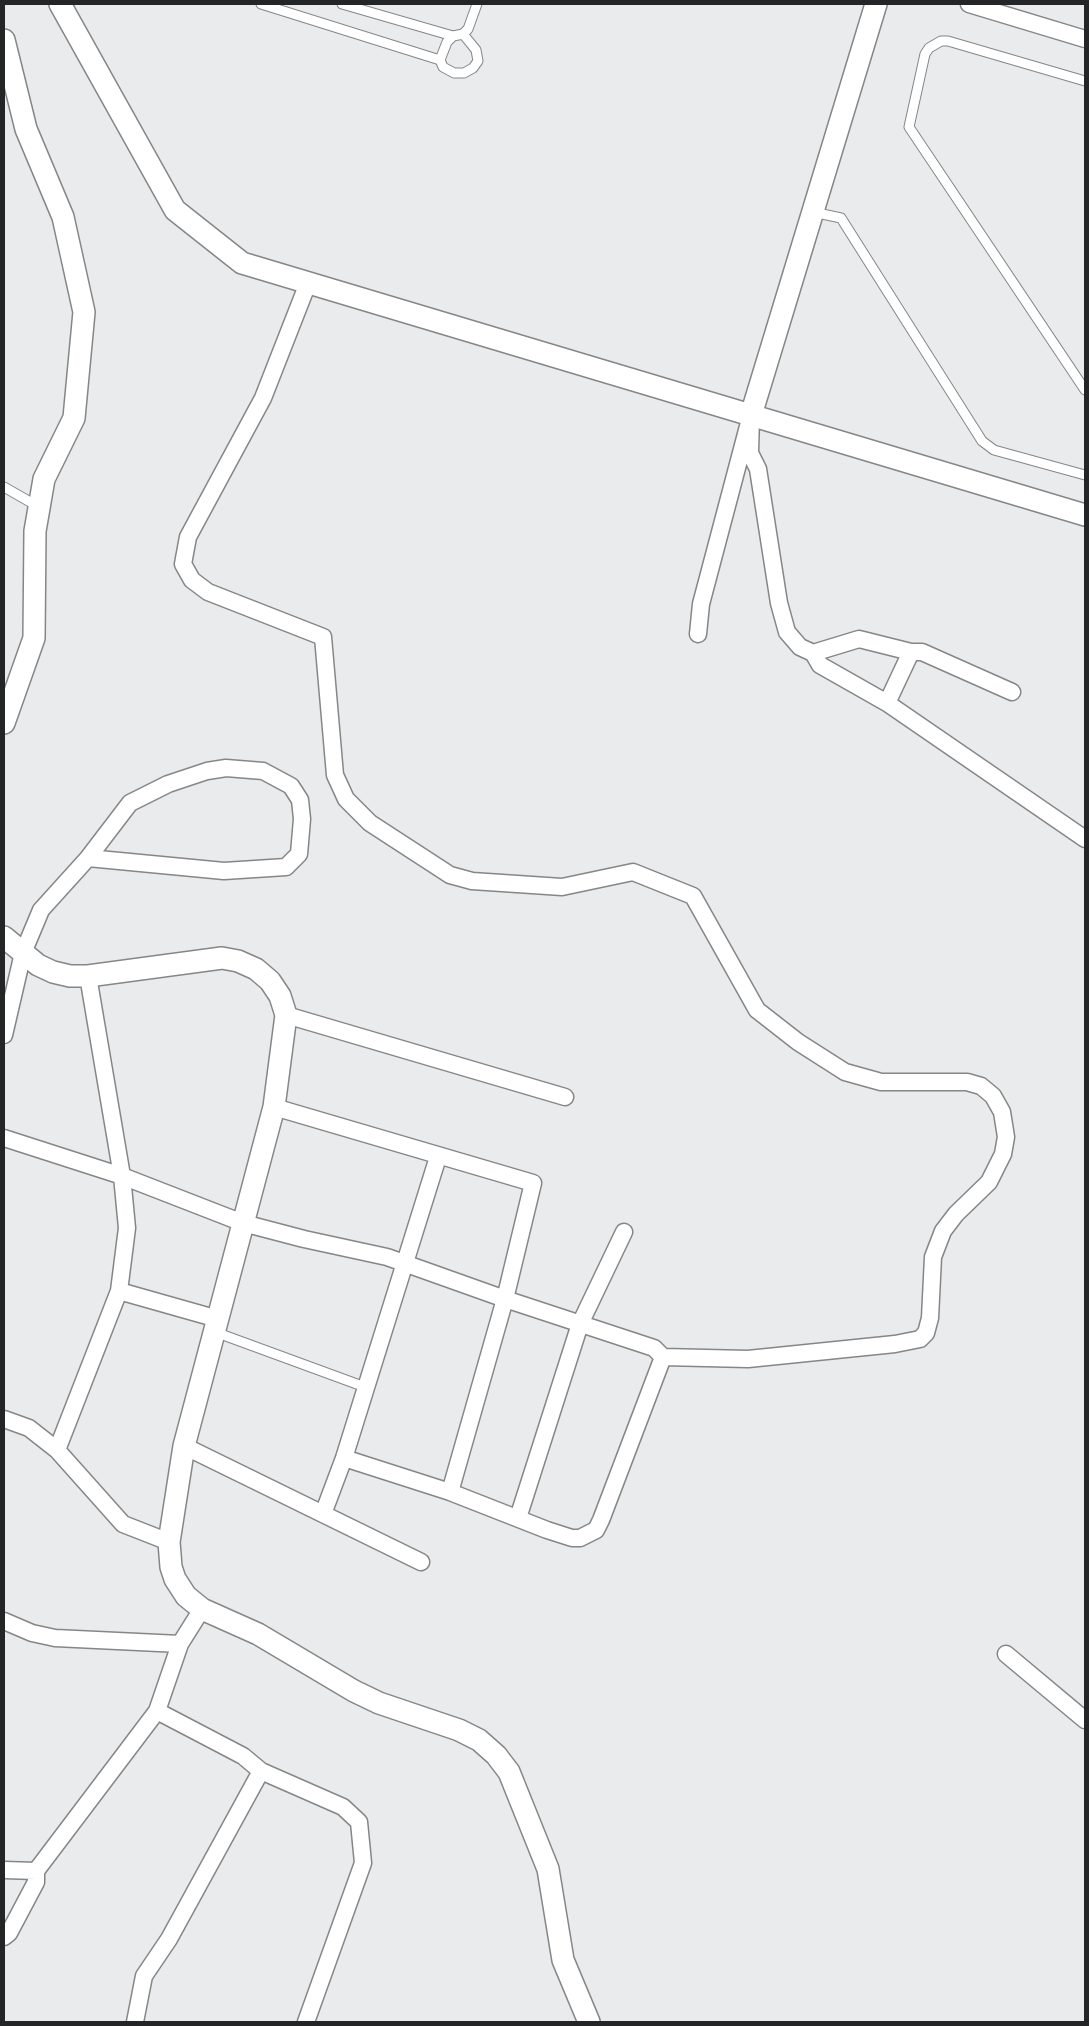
<!DOCTYPE html>
<style>
body{margin:0}
#map{position:relative;width:1089px;height:2026px;overflow:hidden;background:#e9ebec;font-family:Ubuntu,sans-serif}
canvas{display:block}
.frame{position:absolute;inset:0;border:5px solid #242526;pointer-events:none}
</style>
<div id="map">
<canvas width="1089" height="2026"></canvas>
<div class="frame"></div>
</div>
<script>
const g = document.querySelector('canvas').getContext('2d');
g.lineJoin = 'round';
function poly(rows) {
  const path = new Path2D();
  for (const r of rows) {
    path.moveTo(r[0], r[1]);
    for (let i = 2; i < r.length; i += 2) path.lineTo(r[i], r[i + 1]);
  }
  return path;
}
function trace(path, color, width, dash) {
  g.strokeStyle = color;
  g.lineWidth = width;
  g.lineCap = dash ? 'butt' : 'round';
  g.setLineDash(dash || []);
  g.stroke(path);
}
const service = poly([
 [261,4,440,60],
 [342,4,453,36,463,34,468,29,477,4],
 [453,36,447,42,440,60,443,67,454,73,464,73,473,68,478,61,476,50,463,34],
 [1085,81,948,41,941,41,929,48,925,54,909,127,1085,390],
 [813,212,841,218,982,441,994,450,1085,475],
 [4,487,39,507],
 [215,1332,365,1387]
]);
const minor = poly([
 [969,4,1085,39],
 [698,634,701,604,751,415,750,453,758,469,779,603,787,632,800,647,813,653,820,665,887,703,1085,839],
 [813,653,859,639,911,652,922,652,1012,692],
 [887,703,911,652],
 [286,1015,565,1097],
 [4,1035,23,953,41,910,88,858,130,803,168,784,207,771,226,768,263,771,291,786,300,800,302,819,299,854,286,867,224,871,88,858],
 [274,1107,533,1183,505,1299,450,1492],
 [4,1138,122,1176,243,1223,304,1239,387,1257,505,1299,654,1348,663,1357,748,1359,895,1344,920,1339,926,1333,930,1318,933,1257,943,1231,956,1214,989,1182,1003,1154,1006,1137,1002,1112,993,1096,981,1086,967,1082,881,1082,845,1072,798,1042,757,1010,693,896,633,872,562,887,472,881,450,875,370,823,346,799,335,775,323,637,208,592,192,580,183,564,188,537,263,398,308,283],
 [119,1291,218,1319],
 [4,1419,29,1428,57,1450,123,1524,169,1542],
 [184,1446,421,1562],
 [57,1450,119,1291,127,1228,122,1176,88,976],
 [344,1458,450,1492,547,1530,572,1538,580,1538,596,1530,601,1520,663,1357],
 [323,1514,344,1458,438,1157],
 [518,1518,580,1324,624,1232],
 [4,1621,32,1633,55,1638,180,1644,202,1609],
 [1006,1654,1085,1720],
 [157,1711,243,1756,261,1771,343,1807,359,1822,363,1863,306,2022],
 [4,1870,36,1871,36,1882,9,1933,4,1937],
 [36,1871,157,1711,180,1644],
 [135,2022,144,1976,169,1939,261,1771]
]);
const tertiary = poly([
 [60,4,175,210,242,263,1085,515],
 [4,40,26,129,63,217,84,312,74,418,44,479,35,531,34,638,4,723],
 [751,415,876,4],
 [4,937,38,965,53,972,70,976,88,976,222,958,238,961,256,969,270,981,280,996,286,1015,274,1107,184,1446,169,1542,171,1567,175,1579,186,1596,202,1609,258,1634,354,1691,379,1703,459,1730,479,1740,496,1755,509,1772,548,1869,563,1960,589,2022]
]);
trace(service, '#858688', 11);
trace(minor, '#858688', 19);
trace(tertiary, '#858688', 24);
trace(service, '#fff', 9);
trace(minor, '#fff', 16);
trace(tertiary, '#fff', 21);
</script>
